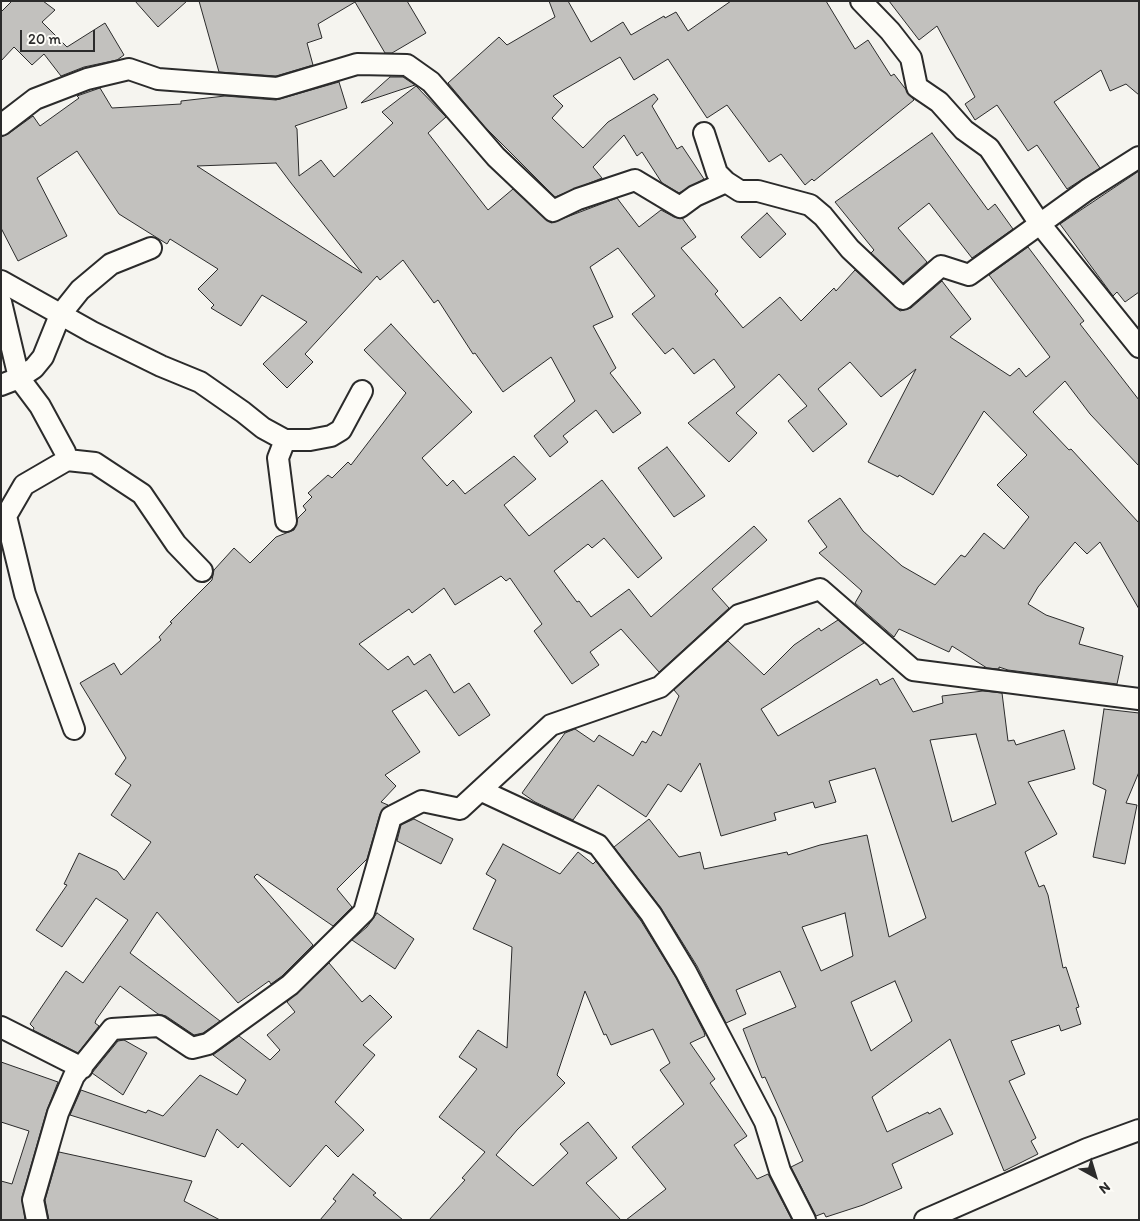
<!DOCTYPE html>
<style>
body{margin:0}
#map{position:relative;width:1140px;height:1221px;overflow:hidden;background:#f5f4ef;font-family:Itim,sans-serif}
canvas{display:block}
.frame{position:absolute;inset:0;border:2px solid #2b2b2b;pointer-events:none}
.north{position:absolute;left:1070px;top:1151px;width:50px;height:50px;-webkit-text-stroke:4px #fdfcf7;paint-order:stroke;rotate:141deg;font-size:14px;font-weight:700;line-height:20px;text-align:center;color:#2b2b2b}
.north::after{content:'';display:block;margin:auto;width:18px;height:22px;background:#2b2b2b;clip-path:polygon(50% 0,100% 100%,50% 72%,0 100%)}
.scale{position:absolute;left:20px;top:30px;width:75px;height:22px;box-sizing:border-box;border:2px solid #2b2b2b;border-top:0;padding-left:6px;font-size:15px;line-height:18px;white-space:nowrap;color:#2b2b2b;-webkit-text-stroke:4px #fdfcf7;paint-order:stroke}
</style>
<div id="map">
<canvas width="1140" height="1221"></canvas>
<div class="frame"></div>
<div class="north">N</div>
<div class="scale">20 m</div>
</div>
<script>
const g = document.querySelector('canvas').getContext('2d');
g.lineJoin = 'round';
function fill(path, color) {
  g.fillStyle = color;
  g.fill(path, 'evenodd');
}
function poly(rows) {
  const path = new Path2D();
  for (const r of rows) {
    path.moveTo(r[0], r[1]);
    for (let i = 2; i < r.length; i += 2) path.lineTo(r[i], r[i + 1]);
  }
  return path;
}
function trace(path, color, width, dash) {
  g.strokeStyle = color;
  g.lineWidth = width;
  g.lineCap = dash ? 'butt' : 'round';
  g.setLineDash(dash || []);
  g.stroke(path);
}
const building = poly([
 [12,1,43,1,55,10,42,22,67,47,105,23,124,55,117,60,84,67,61,76,44,54,32,65,14,47,1,61,1,12,12,1],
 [135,1,187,1,158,27,135,1],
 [199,1,407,1,426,33,392,53,385,53,355,2,318,24,322,38,307,43,313,65,276,76,219,72,199,1],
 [549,1,568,1,591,42,623,22,631,35,664,16,665,18,676,12,688,31,731,1,826,1,855,49,868,40,891,76,894,74,914,100,814,181,812,179,805,185,781,154,769,162,727,105,707,118,668,59,634,80,620,57,553,96,563,106,552,118,583,148,608,122,654,94,658,99,652,106,677,149,682,146,704,179,679,193,662,183,642,152,637,156,624,135,593,167,602,178,555,197,484,126,448,83,499,37,507,45,555,17,549,1],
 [889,1,1139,1,1139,95,1126,84,1110,91,1101,70,1054,102,1100,168,1067,189,1037,145,1028,151,997,105,975,120,965,104,975,97,937,26,919,40,889,1],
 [390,77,403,77,415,85,361,103,390,77],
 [339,82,347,108,295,126,297,129,299,176,321,160,334,177,393,123,382,112,416,86,446,117,428,133,488,210,513,189,551,223,617,198,639,227,661,210,674,217,682,218,696,237,681,248,718,291,715,294,743,328,780,297,801,321,834,288,836,291,855,270,900,311,911,308,942,281,971,319,950,337,1010,376,1019,368,1026,377,1050,357,989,275,1028,247,1084,321,1080,324,1139,400,1139,466,1090,414,1065,381,1033,412,1069,450,1071,449,1139,523,1139,609,1100,542,1087,554,1075,542,1038,587,1028,604,1046,615,1084,628,1079,644,1123,656,1117,684,1008,670,999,667,999,669,987,668,952,646,949,652,899,629,894,637,855,603,862,591,819,553,827,547,808,521,840,498,863,531,902,566,935,585,961,555,965,557,984,533,1004,549,1029,517,997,485,1027,455,984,411,933,495,899,475,898,477,868,462,916,369,881,397,850,362,818,389,847,424,813,452,788,421,807,406,779,374,736,413,757,433,729,462,688,423,735,387,714,359,694,374,673,348,665,354,632,314,655,296,618,248,590,267,613,317,593,326,616,368,610,373,641,413,613,433,596,410,563,436,568,442,550,457,534,436,575,401,551,357,503,392,475,353,473,354,438,300,434,303,403,260,380,280,377,276,305,354,313,362,287,388,263,364,307,322,262,295,241,326,211,308,214,305,198,289,218,269,170,239,167,244,119,214,77,151,37,178,67,236,18,261,1,228,1,137,8,134,33,116,40,126,79,98,77,96,100,88,112,108,181,104,181,101,225,96,276,100,339,82],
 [276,163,291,183,362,273,197,166,276,163],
 [932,133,988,210,995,204,1013,229,972,258,929,203,898,228,927,262,903,283,871,253,874,250,835,202,932,133],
 [1139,171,1139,292,1125,302,1117,292,1113,296,1060,224,1139,171],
 [767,213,786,234,760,258,741,237,767,213],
 [391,324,472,412,422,458,447,486,453,480,465,494,514,456,536,479,504,505,529,536,602,480,662,558,638,578,604,538,592,548,588,544,554,571,577,602,579,601,591,617,629,589,651,617,754,526,767,540,712,589,729,608,659,672,621,629,590,652,599,665,572,684,534,631,542,624,510,578,506,581,501,576,455,605,444,588,412,613,409,609,359,644,388,670,408,656,414,665,430,654,454,693,469,683,490,715,459,736,426,690,392,711,420,752,385,775,396,786,381,802,388,805,380,814,367,859,337,889,352,907,333,926,257,874,254,877,313,945,282,976,271,984,269,981,238,1003,157,912,130,953,220,1021,203,1033,194,1035,166,1016,158,1014,120,986,96,1020,95,1023,99,1026,78,1053,33,1030,34,1028,30,1024,66,971,83,983,128,920,96,898,62,947,36,930,67,885,64,884,79,853,117,871,124,880,151,842,111,815,131,785,115,774,126,758,80,683,114,663,121,675,161,640,159,637,172,623,170,622,212,580,214,570,234,548,250,563,276,537,294,530,298,518,306,510,303,506,312,497,308,493,328,475,332,478,348,462,351,465,406,393,364,350,391,324],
 [667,447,705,496,674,517,638,468,667,447],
 [838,620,864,643,761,709,778,736,877,679,880,685,893,678,913,712,943,703,942,696,983,691,1002,693,1008,741,1014,740,1016,745,1064,730,1075,769,1028,782,1057,834,1025,852,1039,887,1044,885,1048,895,1063,968,1066,967,1079,1007,1076,1008,1081,1024,1061,1031,1059,1025,1011,1041,1025,1074,1009,1081,1036,1138,1031,1141,1038,1154,1004,1171,950,1039,872,1097,887,1132,928,1112,929,1114,940,1108,953,1134,892,1164,902,1188,863,1205,826,1217,824,1213,816,1216,791,1167,803,1161,765,1077,762,1078,743,1029,796,1007,780,971,736,990,746,1014,726,1023,697,966,661,908,614,847,649,819,679,857,700,852,704,869,787,852,788,855,820,845,867,835,889,937,926,918,875,768,829,781,836,802,815,808,813,802,774,813,776,820,721,836,700,763,681,792,668,784,646,817,598,785,573,820,535,802,522,793,565,733,575,729,594,742,599,735,633,756,642,741,646,743,653,731,661,736,679,696,674,690,728,641,764,675,794,645,819,628,821,631,838,620],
 [976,734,996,804,952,822,930,740,976,734],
 [845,913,853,956,821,971,802,927,845,913],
 [895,981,912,1021,871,1051,851,1002,895,981],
 [1104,709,1139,713,1139,772,1126,803,1137,805,1125,864,1093,857,1106,790,1093,784,1104,709],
 [414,819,453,839,441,864,397,841,401,825,414,819],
 [503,844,560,874,578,852,593,864,596,861,641,921,676,978,704,1032,705,1036,690,1043,715,1079,710,1083,747,1136,734,1145,757,1179,768,1174,792,1220,626,1220,666,1189,632,1147,684,1104,660,1070,670,1063,653,1029,611,1045,606,1034,604,1035,585,991,557,1075,565,1083,517,1130,496,1155,533,1186,568,1153,560,1144,588,1122,617,1158,586,1183,621,1220,429,1220,465,1180,462,1178,485,1152,439,1117,477,1069,459,1057,478,1030,507,1048,512,947,473,929,496,880,486,874,503,844],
 [377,913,414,939,395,969,352,940,367,927,377,913],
 [329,963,362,1002,370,995,392,1017,363,1045,375,1055,335,1102,364,1130,338,1157,326,1145,290,1187,242,1143,238,1148,217,1129,205,1157,70,1115,81,1090,146,1113,148,1110,163,1116,200,1075,237,1095,246,1080,213,1055,239,1036,270,1060,280,1050,267,1035,295,1012,287,1002,329,963],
 [124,1040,147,1053,123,1095,92,1073,118,1041,124,1040],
 [1,1062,58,1082,47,1110,22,1197,25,1220,1,1220,1,1181,12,1184,29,1131,1,1122,1,1062],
 [59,1152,192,1181,184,1201,220,1220,49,1220,45,1200,59,1152],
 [353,1174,376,1193,373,1195,403,1220,320,1220,336,1201,333,1199,353,1174]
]);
const street = poly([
 [861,1,890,31,911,58,917,87,939,102,964,130,989,148,1040,224,1139,347],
 [1,125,35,99,87,79,129,69,158,79,277,88,357,64,407,65,431,82,496,157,553,211,578,199,635,180,680,207,695,196,726,182],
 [704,133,717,173,726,182,740,191,758,191,810,205,823,216,850,249,903,299,941,266,969,275,1087,190,1139,157],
 [1,281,92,332,161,366,200,382,243,412,263,428,285,440,278,458,286,521],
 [1,302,19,378,1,385],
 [285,440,310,440,331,436,341,430,362,391],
 [67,460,95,463,142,494,176,544,202,571],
 [74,729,25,594,6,516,24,485,67,460,65,452,40,406,19,378,34,368,43,357,60,315,80,290,111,264,151,248],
 [482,791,598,845,651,914,686,972,765,1122,780,1171,805,1220],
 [1,1027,82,1068],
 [37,1220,33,1200,58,1113,74,1076,112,1029,159,1026,192,1048,208,1044,290,985,364,912,391,817,422,801,460,809,551,725,660,687,739,615,820,589,913,670,1139,699],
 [925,1220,1087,1149,1139,1130]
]);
fill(building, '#c2c1be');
trace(building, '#2b2b2b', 1);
trace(street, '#2b2b2b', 24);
trace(street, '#fdfcf7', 20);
</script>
